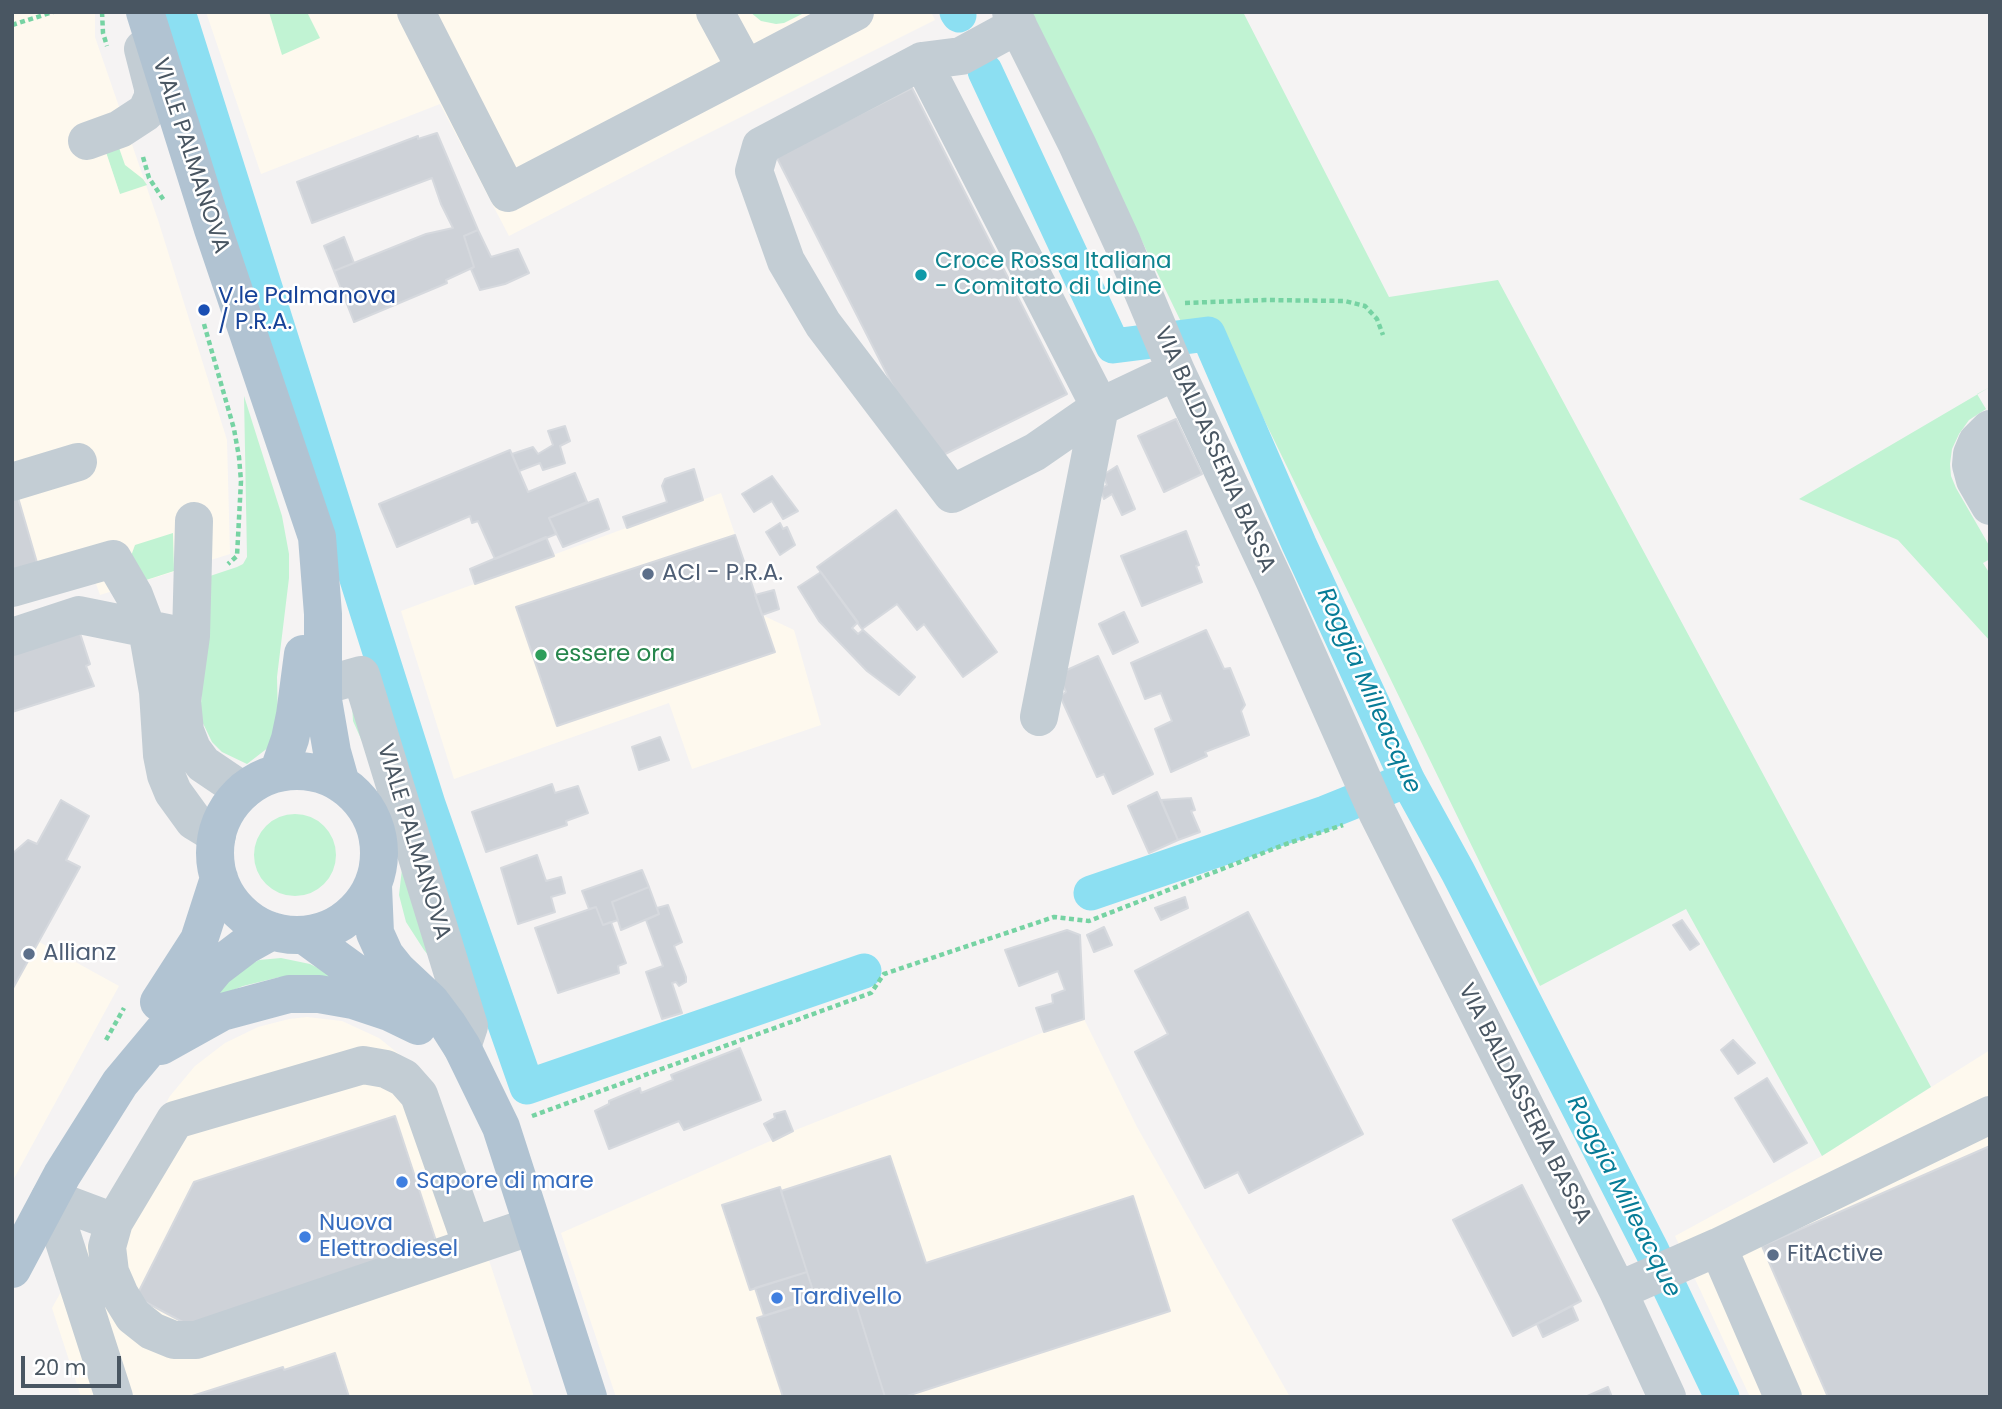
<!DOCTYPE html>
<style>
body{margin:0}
#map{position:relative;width:2002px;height:1409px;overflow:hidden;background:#f5f3f3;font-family:Poppins,sans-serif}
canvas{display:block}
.frame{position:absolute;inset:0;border:14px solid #495662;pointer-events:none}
.scale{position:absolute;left:21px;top:1356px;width:100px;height:32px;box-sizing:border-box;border:4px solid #495662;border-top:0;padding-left:9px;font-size:21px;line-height:24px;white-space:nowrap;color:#495662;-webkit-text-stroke:5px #fff;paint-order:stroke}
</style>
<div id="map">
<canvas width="2002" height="1409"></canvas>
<div class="frame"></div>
<div class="scale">20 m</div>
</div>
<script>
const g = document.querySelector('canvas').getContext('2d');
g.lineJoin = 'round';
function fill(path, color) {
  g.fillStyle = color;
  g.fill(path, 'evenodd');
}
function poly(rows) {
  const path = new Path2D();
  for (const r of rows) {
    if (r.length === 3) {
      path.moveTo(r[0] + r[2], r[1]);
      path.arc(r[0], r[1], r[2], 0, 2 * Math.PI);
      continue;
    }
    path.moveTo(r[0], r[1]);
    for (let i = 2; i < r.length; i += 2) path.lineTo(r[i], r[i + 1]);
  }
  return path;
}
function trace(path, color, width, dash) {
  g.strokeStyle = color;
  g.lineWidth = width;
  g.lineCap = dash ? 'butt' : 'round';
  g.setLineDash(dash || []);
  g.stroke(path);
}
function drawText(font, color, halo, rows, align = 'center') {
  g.font = font + ' Poppins,sans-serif';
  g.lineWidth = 5;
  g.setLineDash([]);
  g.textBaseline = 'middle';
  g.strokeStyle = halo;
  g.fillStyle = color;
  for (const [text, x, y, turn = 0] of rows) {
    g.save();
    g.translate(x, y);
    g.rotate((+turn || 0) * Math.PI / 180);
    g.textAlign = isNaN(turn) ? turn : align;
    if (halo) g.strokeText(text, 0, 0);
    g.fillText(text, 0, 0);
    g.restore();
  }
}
const commercial = poly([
 [12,12,95,12,95,37,158,220,227,440,230,554,100,595,95,581,12,607],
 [206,12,931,12,935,20,679,148,509,236,440,104,261,174],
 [721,493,762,615,794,630,821,725,692,769,669,703,454,779,401,611],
 [12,927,119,986,12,1182],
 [307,1017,342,1021,379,1038,400,1055,438,1105,534,1397,81,1397,52,1308,170,1096,195,1066,225,1043,258,1027,289,1019],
 [1084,1019,1137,1127,1290,1397,616,1397,561,1233,793,1131,1044,1032],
 [1990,1050,1990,1397,1750,1397,1675,1236,1822,1156]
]);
const green = poly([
 [269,12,307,12,320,38,282,55],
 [750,12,806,12,784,23,776,24,761,21],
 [1031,12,1243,12,1389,297,1498,280,1931,1087,1822,1156,1686,909,1540,986,1218,325,1185,330],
 [118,145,125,165,143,179,147,185,120,194,105,149],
 [1990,387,1977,394,1986,409,1969,420,1959,434,1952,449,1950,464,1951,476,1956,488,1990,547,1990,559,1983,563,1990,574,1990,641,1898,540,1799,499],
 [244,396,282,516,289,554,289,578,277,677,278,723,269,747,247,764,222,752,212,742,200,717,210,576,237,567,243,564,247,557],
 [173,533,174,571,140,582,131,556,135,545],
 [352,703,453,986,424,950,406,922,399,895,402,869,365,748,353,721],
 [295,855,41],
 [281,958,310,964,342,980,280,977,243,986,204,1002,225,978,259,960]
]);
const canal = poly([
 [178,12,428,804,527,1087,864,971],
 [957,12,959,15],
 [985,71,1113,346,1208,334,1299,544,1408,781,1458,872,1652,1251,1722,1397],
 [1091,893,1325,813,1397,784]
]);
const building = poly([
 [912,88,1067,394,931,461,776,156,912,88],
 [437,133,478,230,464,236,474,267,446,280,447,283,354,322,334,271,426,234,453,228,441,204,432,178,312,223,297,182,418,136,418,139,437,133],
 [478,230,491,257,518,249,529,273,505,284,480,290,471,269,474,267,464,236,478,230],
 [344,237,354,263,334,271,324,246,344,237],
 [1176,419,1202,474,1164,492,1138,436,1176,419],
 [565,426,570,441,560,446,565,463,543,470,540,463,519,471,512,454,533,447,538,454,553,445,548,431,565,426],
 [510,450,528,492,575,473,587,502,549,518,556,534,495,559,478,521,472,523,470,516,397,547,379,504,510,450],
 [1117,466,1135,509,1122,515,1112,494,1104,499,1100,489,1107,485,1103,475,1117,466],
 [694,469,703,500,627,528,623,517,667,502,662,486,665,479,694,469],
 [772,476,798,511,783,519,772,501,754,512,742,494,772,476],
 [17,494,38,566,12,574,12,496,17,494],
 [598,499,609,529,563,547,549,518,598,499],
 [896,510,997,652,963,677,924,624,917,630,897,604,862,629,817,567,896,510],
 [780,523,783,529,787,527,795,545,780,555,766,532,780,523],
 [1186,531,1199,565,1196,566,1202,582,1142,606,1121,556,1186,531],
 [735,535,775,652,557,726,516,607,735,535],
 [546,537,554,556,475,584,470,569,546,537],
 [821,572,858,622,852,628,858,634,863,630,915,677,899,695,867,671,819,621,798,587,821,572],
 [774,590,779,609,762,615,755,595,774,590],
 [1124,612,1138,642,1113,654,1099,624,1124,612],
 [77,624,90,664,86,666,94,686,12,712,12,645,77,624],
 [1206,630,1224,669,1230,668,1245,705,1241,711,1249,735,1205,752,1207,756,1171,772,1155,729,1172,721,1161,693,1145,699,1131,663,1206,630],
 [1098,656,1153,774,1113,794,1104,774,1097,777,1060,696,1066,692,1058,674,1098,656],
 [660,737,669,760,639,770,632,747,660,737],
 [552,784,555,793,578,786,588,813,566,821,567,825,486,852,472,812,552,784],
 [1157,792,1178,840,1149,853,1128,806,1157,792],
 [1191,798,1195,810,1191,811,1200,832,1178,840,1161,800,1191,798],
 [61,800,89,816,66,860,80,867,12,990,12,854,28,840,37,844,61,800],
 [537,855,546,881,561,877,565,893,551,897,555,912,518,924,501,868,537,855],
 [642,870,649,887,612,902,618,920,603,925,596,907,589,909,582,891,642,870],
 [649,887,659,914,621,930,612,902,649,887],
 [1185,897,1188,908,1161,920,1155,908,1185,897],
 [668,905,682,942,674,946,686,977,686,982,679,986,676,982,672,983,682,1013,662,1019,646,972,663,966,646,920,659,914,657,908,668,905],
 [596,907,603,925,611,922,626,963,618,966,619,973,558,993,535,928,596,907],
 [1248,912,1363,1134,1249,1193,1238,1172,1205,1188,1135,1052,1168,1034,1135,971,1248,912],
 [1682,920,1699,944,1690,950,1673,925,1682,920],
 [1104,927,1112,945,1094,952,1087,935,1104,927],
 [1067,930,1080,935,1084,1019,1044,1032,1036,1008,1053,1003,1052,995,1065,990,1058,971,1019,986,1005,950,1067,930],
 [1733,1040,1755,1063,1738,1074,1721,1050,1733,1040],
 [740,1048,761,1100,684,1130,679,1121,609,1149,595,1111,609,1104,609,1101,640,1088,641,1093,673,1080,671,1075,740,1048],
 [1767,1078,1807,1143,1774,1162,1735,1098,1767,1078],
 [785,1111,793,1131,773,1141,764,1124,775,1118,774,1114,785,1111],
 [395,1116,438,1247,192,1327,136,1297,194,1182,395,1116],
 [1990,1146,1990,1397,1828,1397,1762,1246,1990,1146],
 [890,1156,926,1263,1133,1196,1170,1311,904,1397,885,1397,851,1288,816,1300,781,1191,890,1156],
 [1522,1185,1581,1301,1513,1336,1453,1220,1522,1185],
 [780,1187,807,1272,750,1290,722,1205,780,1187],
 [807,1272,816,1300,764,1316,755,1288,807,1272],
 [851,1288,885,1397,783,1397,757,1318,851,1288],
 [1572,1306,1578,1320,1543,1337,1537,1324,1572,1306],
 [335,1353,349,1397,189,1397,283,1367,284,1370,335,1353],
 [1608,1387,1612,1397,1585,1397,1608,1387]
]);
const path = poly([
 [102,12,103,33,107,46],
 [12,25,53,12],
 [143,157,149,178,165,202],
 [1185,303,1265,300,1345,301,1365,306,1377,319,1383,335],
 [204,324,234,429,239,457,241,481,237,556,228,564],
 [106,1040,124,1008],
 [532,1116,871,993,884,974,1054,917,1089,921,1286,844,1343,825]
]);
const minor = poly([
 [416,12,508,193,746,69,715,12],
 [1011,12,1077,144,1122,242,1176,371,1275,582,1378,814,1618,1291,1667,1397],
 [922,61,1100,407,1035,452,952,494,823,324,786,261,754,171,761,146,922,61],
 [922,61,961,56,1018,25],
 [746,69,855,12],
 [87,141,120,129,146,112,153,97,153,88,143,49],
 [1990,429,1977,442,1972,454,1971,465,1975,480,1990,506],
 [12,482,78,462],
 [194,521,191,636,182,701,185,731,192,749,203,764,243,791],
 [12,588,113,559,134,595,147,629,158,692,162,755,166,775,173,792,194,821,217,835],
 [12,637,79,615,168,633],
 [322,686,361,675,469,1026,462,1047],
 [1039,717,1100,407,1176,371],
 [50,1198,114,1222,175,1120,363,1065,386,1069,404,1078,419,1095,472,1246],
 [50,1198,114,1397],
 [114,1222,107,1247,110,1272,120,1295,133,1316,152,1331,174,1340,196,1340,532,1226],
 [1718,1247,1990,1115],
 [1618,1291,1718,1247,1783,1397]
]);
const major = poly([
 [145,12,213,229,317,537,323,614,323,700,332,752,341,784],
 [297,853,82],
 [278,773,290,739,295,715,303,654],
 [373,886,375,933,385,955,397,970,430,1001,448,1025,462,1047,501,1127,588,1397],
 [304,935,370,983,396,1007],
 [159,1002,199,940,219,878],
 [161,1046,222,1012,289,994,319,994,353,1000,389,1012,418,1026],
 [12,1269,62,1175,120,1083,216,968,245,946,272,931]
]);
const markers = [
 [921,275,7,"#0f9aa8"],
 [204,310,7,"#1a4fb4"],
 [648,574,7,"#5c6f8a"],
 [541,655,7,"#2e9e5b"],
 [29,954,7,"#5c6f8a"],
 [402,1182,7,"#3f7fe0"],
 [305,1237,7,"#3f7fe0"],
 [1773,1255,7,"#5c6f8a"],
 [777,1298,7,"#3f7fe0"]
];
const streetNames = [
 ["VIALE PALMANOVA",190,156,72],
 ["VIA BALDASSERIA BASSA",1214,450,66],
 ["VIALE PALMANOVA",413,842,73],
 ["VIA BALDASSERIA BASSA",1524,1104,63]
];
const cultureNames = [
 ["Croce Rossa Italiana",935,262],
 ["- Comitato di Udine",935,288]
];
const transitNames = [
 ["V.le Palmanova",218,297],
 ["/ P.R.A.",218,323]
];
const serviceNames = [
 ["ACI - P.R.A.",662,574],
 ["Allianz",43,954],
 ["FitActive",1787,1255]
];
const leisureNames = [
 ["essere ora",555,655]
];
const shopNames = [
 ["Sapore di mare",416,1182],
 ["Nuova",319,1224],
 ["Elettrodiesel",319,1250],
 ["Tardivello",791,1298]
];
const waterNames = [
 ["Roggia Milleacque",1368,691,66],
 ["Roggia Milleacque",1623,1197,63]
];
fill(commercial, '#fef9ee');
fill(green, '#c1f3d3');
trace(canal, '#8cdff2', 35);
fill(building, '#ced2d8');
trace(building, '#d6d9de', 2);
trace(path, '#76d3a3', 4.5, [5, 3.5]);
trace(minor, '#c3cdd4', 38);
trace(major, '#b1c3d2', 38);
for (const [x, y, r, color] of markers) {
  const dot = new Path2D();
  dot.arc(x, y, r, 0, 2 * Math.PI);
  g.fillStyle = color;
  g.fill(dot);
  trace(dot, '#fff', 2.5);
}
drawText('23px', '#495662', '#fff', streetNames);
drawText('23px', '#0d838f', '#fff', cultureNames, 'left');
drawText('23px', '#164399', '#fff', transitNames, 'left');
drawText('23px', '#4e5e75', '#fff', serviceNames, 'left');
drawText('23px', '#27864d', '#fff', leisureNames, 'left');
drawText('23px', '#366cbe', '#fff', shopNames, 'left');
drawText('italic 24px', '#077c97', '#fff', waterNames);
</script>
